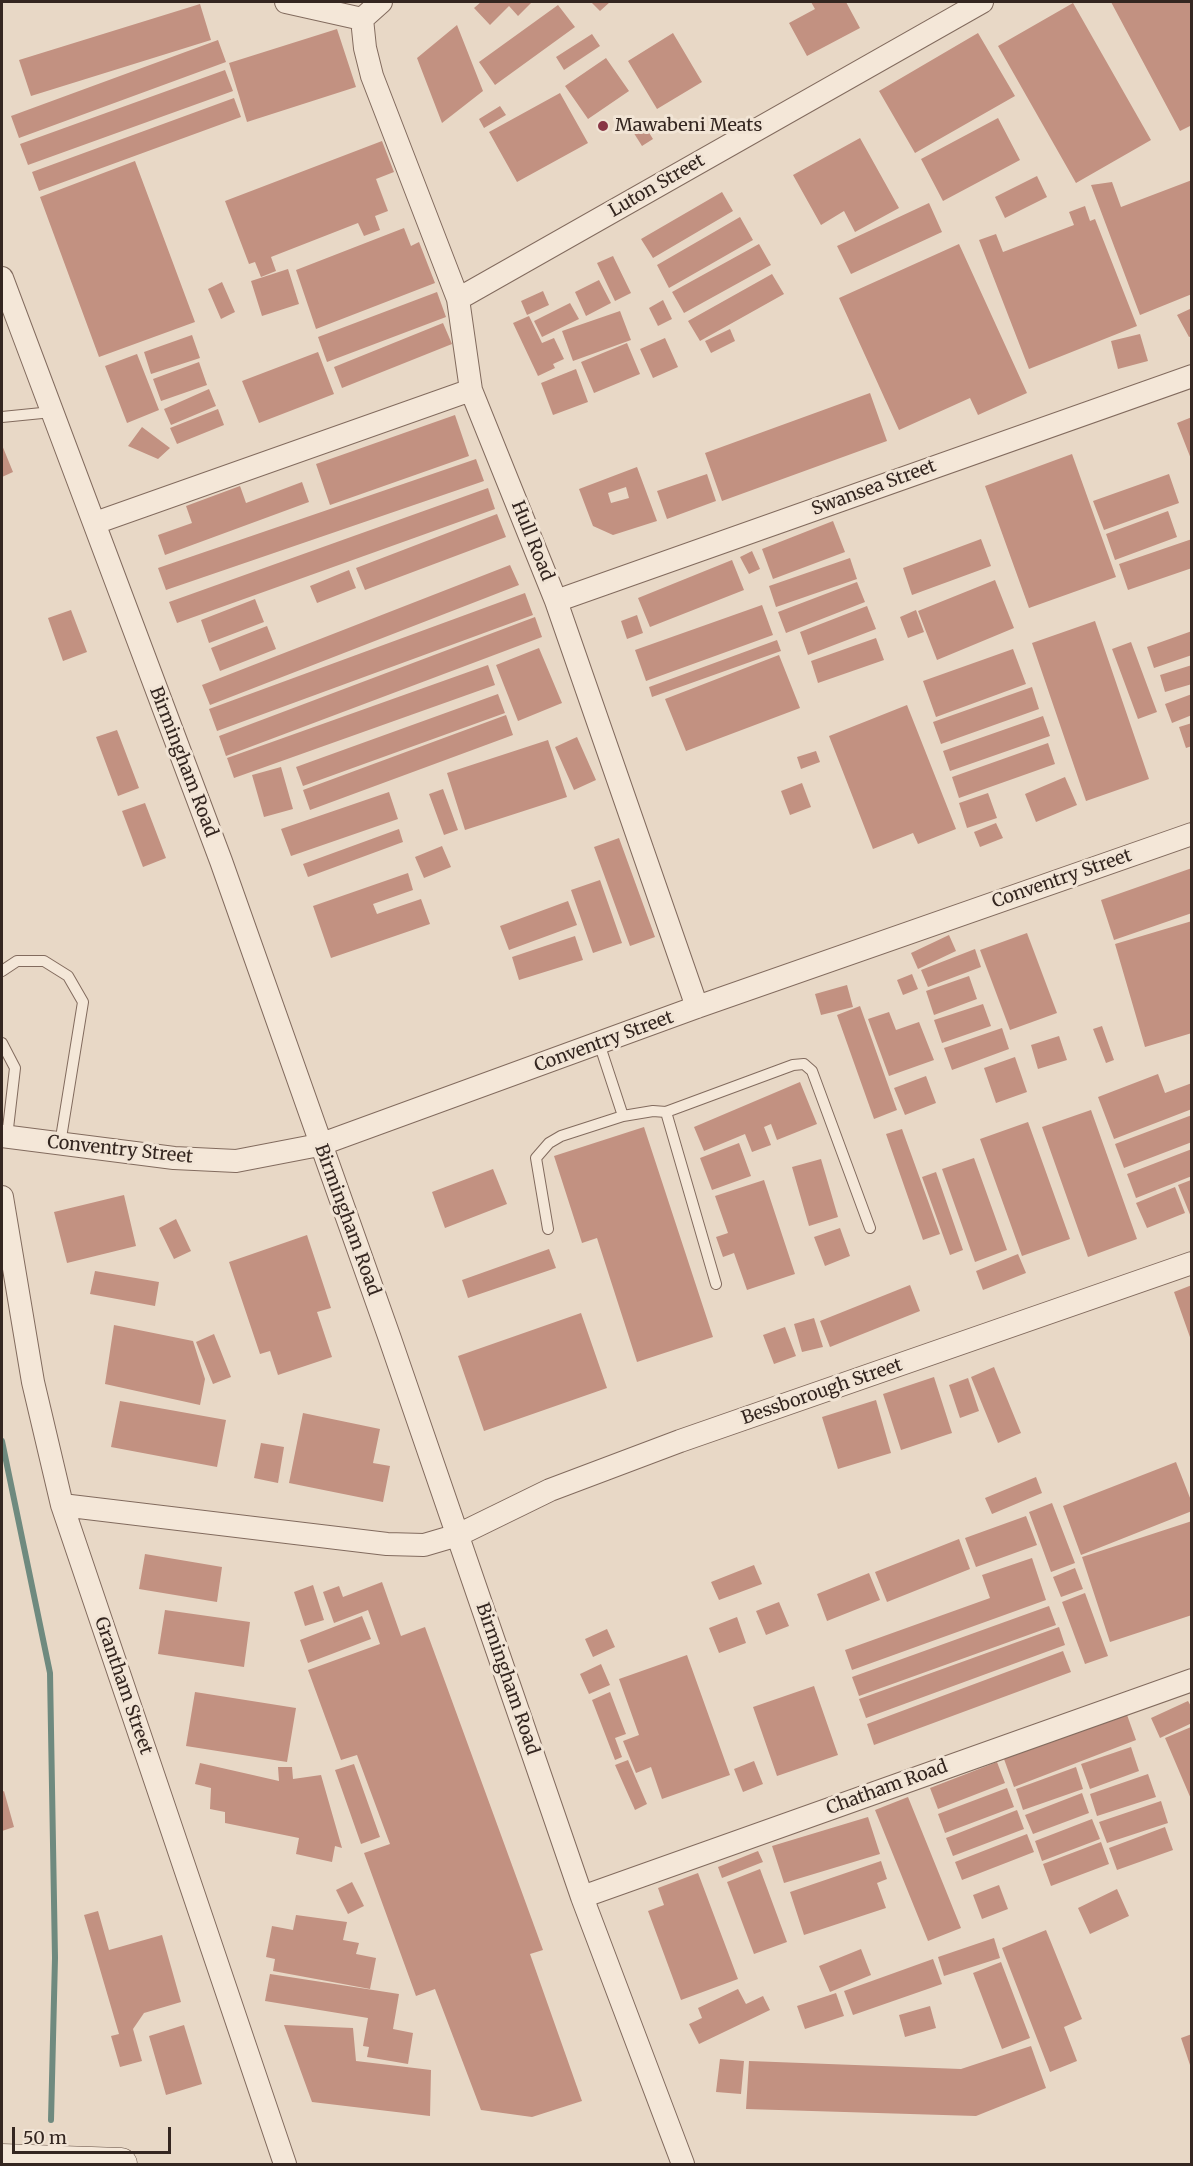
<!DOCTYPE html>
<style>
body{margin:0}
#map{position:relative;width:1193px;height:2166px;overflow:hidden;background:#e8d8c6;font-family:Merriweather,serif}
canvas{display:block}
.frame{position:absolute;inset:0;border:3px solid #342620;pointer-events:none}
.scale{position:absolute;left:12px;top:2127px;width:159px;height:27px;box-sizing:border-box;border:3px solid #342620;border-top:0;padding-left:8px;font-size:18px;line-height:21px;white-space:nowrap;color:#342620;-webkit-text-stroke:4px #f1e4d5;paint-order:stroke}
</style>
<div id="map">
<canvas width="1193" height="2166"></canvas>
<div class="frame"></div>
<div class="scale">50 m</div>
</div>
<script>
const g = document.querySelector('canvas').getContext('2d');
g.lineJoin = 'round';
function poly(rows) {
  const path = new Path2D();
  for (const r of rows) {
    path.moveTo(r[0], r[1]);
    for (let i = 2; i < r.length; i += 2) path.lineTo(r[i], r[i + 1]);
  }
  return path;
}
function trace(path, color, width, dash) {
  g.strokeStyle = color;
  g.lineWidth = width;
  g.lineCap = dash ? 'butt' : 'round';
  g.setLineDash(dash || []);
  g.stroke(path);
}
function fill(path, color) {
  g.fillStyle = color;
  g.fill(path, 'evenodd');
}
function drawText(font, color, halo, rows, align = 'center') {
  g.font = font + ' Merriweather,serif';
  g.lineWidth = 6;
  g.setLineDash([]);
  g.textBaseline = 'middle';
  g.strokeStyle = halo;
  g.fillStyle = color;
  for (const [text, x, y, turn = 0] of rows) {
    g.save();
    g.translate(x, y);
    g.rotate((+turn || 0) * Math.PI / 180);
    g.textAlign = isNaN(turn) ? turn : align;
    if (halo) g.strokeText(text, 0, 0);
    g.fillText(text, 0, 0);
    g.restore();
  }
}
const stream = poly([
 [2,1441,50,1673,55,1958,51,2120]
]);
const building = poly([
 [481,2,532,2,518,16,509,6,490,25,474,8],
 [591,2,610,2,600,11],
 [811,2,846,2,860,28,807,56,789,23,815,9],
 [1111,2,1192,2,1192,125,1180,131],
 [1073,3,1151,140,1076,183,998,46],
 [200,4,211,40,31,96,19,60],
 [558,5,575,27,495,85,479,62],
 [457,25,483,91,442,123,417,58],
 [337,29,356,87,247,122,229,63],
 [673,33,702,82,657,109,628,61],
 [978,33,1015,96,915,153,879,91],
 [592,34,600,46,564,70,556,57],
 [218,40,226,62,19,138,11,116],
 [606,58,629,91,588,119,565,86],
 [225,70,233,91,28,165,20,144],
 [560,93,588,143,517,182,489,132],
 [234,98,241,117,39,191,32,172],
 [500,106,506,115,484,128,479,119],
 [998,118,1020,160,943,201,921,159],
 [641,120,653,139,642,146,630,127],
 [860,138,899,208,855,232,844,211,821,225,793,175],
 [382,141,394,172,376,179,388,211,375,216,380,230,364,236,358,223,271,257,276,271,261,277,255,262,249,264,225,201],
 [135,161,195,322,99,357,40,197],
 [1037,176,1047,197,1005,218,995,197],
 [1192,180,1192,294,1140,315,1091,185,1112,182,1121,207],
 [722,192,733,211,653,258,641,239],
 [929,203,942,232,851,274,837,246],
 [1085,206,1090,221,1095,219,1137,326,1029,369,979,240,996,234,1003,252,1074,225,1069,212],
 [740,217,753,240,669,288,657,265],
 [404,228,411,246,419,242,435,283,316,329,296,270],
 [759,244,771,265,684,313,672,292],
 [959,244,1027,393,978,415,970,398,899,430,839,298],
 [613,256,631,293,615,301,597,263],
 [288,269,299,304,262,316,251,281],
 [772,274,784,294,700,341,688,321],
 [599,280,611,303,586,316,575,292],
 [222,282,235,312,221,319,208,289],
 [543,291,549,305,527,315,521,301],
 [437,292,446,317,327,362,318,337],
 [663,300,672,319,658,326,649,308],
 [570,303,579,319,542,337,534,321],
 [1192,308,1192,336,1189,337,1177,315],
 [620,311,631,340,573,361,562,331],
 [529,316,542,343,554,338,564,359,553,364,555,368,538,376,513,323],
 [443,323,452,344,342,388,334,367],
 [730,329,735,341,711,353,705,341],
 [1140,334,1148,361,1118,369,1111,341],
 [192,335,200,358,151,374,144,352],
 [665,338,678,367,653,378,640,349],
 [627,343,640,374,594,393,581,362],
 [318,352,334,394,259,423,242,381],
 [137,354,159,410,127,423,105,366],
 [199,362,207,385,161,401,153,379],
 [576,369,588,402,553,415,541,383],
 [209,389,216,406,171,425,164,409],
 [870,393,887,441,722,501,705,453],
 [218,409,224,425,177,444,170,428],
 [455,415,469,456,330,505,316,464],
 [1192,417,1192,459,1191,459,1177,423],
 [142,427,170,448,158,459,128,446],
 [2,445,13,472,2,477],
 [1072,454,1116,577,1029,608,985,486],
 [476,459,484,481,166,590,158,568],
 [637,467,657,521,613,535,593,526,579,489],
 [626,487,629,498,611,503,608,493],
 [707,474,716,501,667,519,657,491],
 [1169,474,1179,503,1104,530,1093,501],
 [302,482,309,502,165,555,158,535,192,523,186,506,240,486,246,503],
 [488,488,495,509,177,623,169,602],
 [1168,511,1177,537,1115,560,1106,534],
 [497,514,506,537,365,590,356,568],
 [833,521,845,552,773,579,762,549],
 [981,539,991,566,912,595,903,568],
 [1192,539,1192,568,1128,590,1119,564],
 [752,551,760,569,749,574,740,557],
 [850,558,857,579,776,607,769,586],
 [732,560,744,590,650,627,638,598],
 [510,565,519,585,210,705,202,685],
 [349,570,356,588,317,603,310,586],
 [995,580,1014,628,937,660,918,611],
 [857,582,865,602,786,633,778,612],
 [525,593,533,615,217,731,209,709],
 [255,599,264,622,209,643,201,620],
 [762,605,773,635,646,681,635,650],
 [867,606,876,629,808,655,800,632],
 [71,610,87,652,63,661,48,618],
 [916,610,924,632,908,638,900,617],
 [637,615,643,633,627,639,621,621],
 [535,617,542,637,226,756,219,736],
 [1095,621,1149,779,1086,801,1032,643],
 [267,626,276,649,220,671,211,648],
 [1192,631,1192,655,1154,668,1147,647],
 [876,638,884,660,818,683,811,661],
 [777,640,781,651,652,697,649,687],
 [1131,642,1157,712,1138,719,1112,649],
 [539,648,562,703,518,721,496,665],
 [1013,649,1026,684,936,717,923,681],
 [779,655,800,708,686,751,665,699],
 [488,665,495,685,234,778,227,758],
 [1192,665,1192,684,1165,692,1160,675],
 [1032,687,1039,709,941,744,933,722],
 [498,694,505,713,303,786,296,767],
 [1192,694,1192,715,1172,723,1165,704],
 [907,705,956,829,918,844,913,833,873,849,829,736],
 [506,715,513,735,310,810,303,790],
 [1043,716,1050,736,950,771,943,751],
 [1192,723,1192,746,1186,748,1179,727],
 [117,730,139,788,118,796,96,737],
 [577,737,596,780,574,790,555,747],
 [548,740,567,797,465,830,447,773],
 [1048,743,1055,764,959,798,952,777],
 [816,751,820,762,801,769,797,757],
 [281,767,293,809,264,817,252,775],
 [1065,777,1077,805,1036,822,1025,794],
 [802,783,811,807,790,815,781,791],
 [443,789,458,830,444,835,429,794],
 [389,792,398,819,291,856,281,829],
 [988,793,997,818,967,828,959,803],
 [145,803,166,858,143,867,122,811],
 [996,823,1003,838,980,847,974,832],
 [399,829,403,842,308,877,303,864],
 [619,838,655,937,630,946,594,847],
 [442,846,451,867,424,878,415,857],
 [1192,868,1192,913,1114,940,1101,900],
 [408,873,413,890,373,904,377,914,421,899,430,924,331,958,313,906],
 [600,880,622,943,593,953,571,890],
 [568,901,577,925,509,950,500,926],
 [1192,921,1192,1033,1145,1047,1115,944],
 [1027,933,1057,1013,1010,1030,980,950],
 [949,935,956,951,918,969,911,953],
 [575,936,583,960,519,980,512,957],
 [975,949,981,967,928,987,921,970],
 [912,974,918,989,903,995,897,980],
 [969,976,977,999,934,1015,926,991],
 [847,985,853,1007,821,1015,815,994],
 [983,1004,991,1026,942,1043,934,1020],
 [860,1006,897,1110,874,1119,837,1015],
 [889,1012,896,1030,919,1022,934,1060,889,1076,868,1019],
 [1102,1026,1114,1060,1106,1063,1093,1029],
 [1002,1028,1009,1049,952,1070,944,1048],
 [1059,1036,1067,1060,1038,1069,1031,1045],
 [1015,1057,1027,1092,996,1103,984,1068],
 [1158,1074,1165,1093,1192,1083,1192,1109,1114,1139,1098,1097],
 [926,1076,936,1103,905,1115,894,1088],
 [800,1082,817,1124,777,1140,771,1124,764,1127,771,1145,752,1152,745,1134,704,1151,694,1127],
 [1091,1110,1137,1239,1088,1257,1042,1127],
 [1192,1115,1192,1142,1124,1168,1115,1144],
 [1028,1122,1070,1239,1022,1256,980,1139],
 [644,1127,713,1337,637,1362,597,1238,582,1243,554,1156],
 [902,1129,940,1234,923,1240,886,1134],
 [739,1143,751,1176,712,1190,700,1158],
 [1192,1149,1192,1176,1136,1198,1127,1174],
 [974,1158,1007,1250,975,1262,942,1169],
 [821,1159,838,1217,809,1226,792,1167],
 [493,1169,507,1204,445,1228,432,1192],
 [936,1172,963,1250,950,1255,922,1177],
 [764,1180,795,1274,747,1290,734,1253,723,1257,716,1237,728,1233,715,1196],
 [1191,1180,1191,1217,1178,1185],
 [1175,1187,1185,1213,1147,1228,1136,1203],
 [124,1195,136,1246,67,1263,54,1212],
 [176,1219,191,1251,174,1259,159,1228],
 [840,1228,850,1256,825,1266,814,1237],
 [307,1235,331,1308,317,1312,332,1357,278,1375,270,1351,260,1354,229,1262],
 [549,1249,556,1268,468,1298,462,1280],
 [1018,1254,1026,1273,983,1290,976,1271],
 [95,1271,159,1282,155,1306,90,1294],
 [910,1285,920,1311,830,1347,820,1321],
 [1192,1285,1192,1340,1191,1340,1174,1292],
 [581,1313,607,1388,484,1431,458,1356],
 [814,1318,823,1347,802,1352,794,1324],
 [114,1325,193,1341,205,1379,200,1405,105,1384],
 [785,1327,796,1356,774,1364,763,1335],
 [214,1334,231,1377,213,1384,196,1342],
 [994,1367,1021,1433,998,1443,971,1377],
 [934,1377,952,1433,901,1450,883,1394],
 [968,1378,979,1411,960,1418,949,1385],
 [876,1400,891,1453,838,1469,822,1417],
 [120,1401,226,1420,217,1467,111,1447],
 [303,1413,380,1429,373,1463,390,1466,383,1502,289,1483],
 [261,1443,284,1447,278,1483,254,1478],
 [1176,1462,1192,1503,1192,1511,1081,1555,1063,1506],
 [1036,1477,1042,1493,992,1514,985,1498],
 [1052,1503,1075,1563,1051,1572,1029,1512],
 [1026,1516,1037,1545,976,1567,965,1538],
 [1192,1521,1192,1615,1110,1642,1082,1557],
 [959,1539,970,1569,887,1602,875,1572],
 [145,1554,222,1567,217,1602,139,1589],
 [1032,1558,1046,1600,852,1670,845,1650,990,1598,982,1575],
 [754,1565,762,1584,719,1600,711,1582],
 [1075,1568,1083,1589,1061,1597,1053,1577],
 [869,1573,880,1600,827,1621,817,1594],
 [382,1582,401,1636,425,1627,543,1950,530,1954,582,2101,532,2117,481,2110,435,1989,416,1996,364,1853,390,1844,357,1755,341,1760,308,1670,380,1644,368,1610,334,1623,323,1592,339,1586,343,1597],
 [313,1585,324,1620,305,1626,294,1592],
 [1085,1593,1108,1656,1085,1664,1062,1602],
 [779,1602,789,1626,766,1635,756,1611],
 [1049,1606,1056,1625,859,1696,852,1677],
 [165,1610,250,1622,244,1667,158,1654],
 [362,1616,371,1639,308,1663,300,1640],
 [737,1617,746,1643,719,1653,709,1628],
 [1059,1627,1065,1645,866,1718,859,1699],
 [607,1629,615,1647,593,1657,585,1639],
 [1063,1651,1071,1672,874,1745,867,1724],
 [687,1655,730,1775,662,1799,651,1767,636,1773,623,1741,639,1735,619,1679],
 [601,1664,610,1685,589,1694,580,1674],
 [814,1686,838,1755,777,1776,753,1707],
 [195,1692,296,1708,287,1762,186,1746],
 [610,1692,626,1734,615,1738,622,1757,615,1760,592,1700],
 [1188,1701,1192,1708,1192,1723,1160,1738,1151,1718],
 [1126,1712,1136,1740,1014,1787,1004,1759],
 [1191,1727,1191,1799,1165,1738],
 [1131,1747,1139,1771,1090,1789,1081,1764],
 [628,1760,647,1804,635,1810,615,1765],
 [754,1761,763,1784,743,1792,734,1769],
 [997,1762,1005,1783,938,1809,930,1788],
 [200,1763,279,1781,278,1767,292,1767,293,1779,321,1775,342,1848,335,1846,332,1862,296,1854,299,1838,225,1823,225,1812,210,1809,211,1788,195,1784],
 [354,1764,380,1837,361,1844,335,1770],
 [1076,1767,1083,1789,1023,1810,1016,1789],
 [1148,1774,1156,1797,1097,1816,1090,1794],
 [1007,1788,1014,1807,945,1833,938,1814],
 [4,1791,14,1827,2,1831,2,1792],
 [1082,1793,1089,1813,1033,1834,1025,1815],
 [908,1797,961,1928,928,1941,875,1810],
 [1161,1801,1168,1823,1107,1843,1099,1822],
 [1017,1810,1024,1829,953,1856,946,1838],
 [868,1817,880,1854,784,1883,772,1846],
 [1092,1819,1100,1839,1042,1861,1035,1841],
 [1165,1827,1173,1850,1117,1870,1109,1848],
 [1027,1834,1034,1852,962,1880,955,1862],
 [1101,1842,1109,1864,1051,1886,1043,1864],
 [758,1851,763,1862,722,1878,718,1867],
 [881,1861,887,1879,877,1883,886,1908,804,1935,790,1892],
 [760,1869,787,1942,754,1954,727,1882],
 [698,1873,738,1979,681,2000,648,1911,664,1905,658,1888],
 [352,1882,364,1906,348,1914,336,1890],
 [999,1885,1008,1909,982,1919,973,1895],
 [1117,1889,1129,1916,1090,1934,1078,1908],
 [98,1911,109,1950,162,1935,181,2002,144,2013,133,2029,142,2061,120,2067,111,2036,119,2034,84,1915],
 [296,1915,347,1922,343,1940,359,1943,356,1954,376,1958,370,1989,273,1971,275,1959,266,1957,272,1926,293,1930],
 [1046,1930,1082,2019,1064,2027,1077,2061,1050,2072,1002,1948],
 [994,1938,1000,1958,944,1976,938,1957],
 [861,1949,871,1975,830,1992,819,1966],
 [933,1959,942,1984,853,2015,844,1991],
 [1001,1962,1030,2038,1002,2049,973,1973],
 [270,1974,399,1994,393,2029,413,2033,408,2064,367,2057,369,2047,363,2046,368,2018,265,2001],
 [738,1989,746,2004,763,1996,770,2010,699,2044,689,2024,702,2018,698,2008],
 [836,1993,844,2016,805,2029,797,2006],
 [930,2006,936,2028,905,2037,899,2015],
 [184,2025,202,2084,166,2095,149,2036],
 [284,2025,353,2028,356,2061,431,2070,430,2116,312,2102],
 [1192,2034,1192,2068,1191,2068,1181,2038],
 [1031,2046,1046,2088,976,2116,746,2109,749,2061,961,2069],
 [720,2059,744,2061,741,2094,716,2092]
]);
const lane = poly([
 [2,417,52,412],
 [2,971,17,961,44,961,68,976,83,1002,60,1144],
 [2,1043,15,1068,7,1137],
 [599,1043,623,1116,653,1111,666,1112,716,1284],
 [666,1112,793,1065,804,1064,812,1071,870,1228],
 [548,1229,536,1158,549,1143,561,1136,623,1116]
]);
const street = poly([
 [286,2,362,19],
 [381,2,362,19,365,48,372,76,458,299,471,390,556,601,697,1007],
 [2,278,221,861,389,1336,582,1897,683,2164],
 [458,299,982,2],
 [95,523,471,390],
 [556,601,1192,376],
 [2,1136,174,1158,236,1161,319,1145,697,1007,1192,834],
 [2,1197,33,1382,62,1505,285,2164],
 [62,1505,387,1544,424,1545,458,1535,550,1490,680,1441,1192,1263],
 [582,1897,1192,1680]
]);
const secondary = poly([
 [2,2160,121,2164]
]);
const markers = [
 [603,126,6,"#893645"]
];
const poiNames = [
 ["Mawabeni Meats",615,126]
];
const streetNames = [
 ["Luton Street",657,186,-30],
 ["Swansea Street",874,488,-20],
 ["Hull Road",532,541,68],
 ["Birmingham Road",183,762,69],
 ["Conventry Street",1062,879,-19],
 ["Conventry Street",604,1042,-20],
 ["Conventry Street",120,1150,6],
 ["Birmingham Road",347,1220,70],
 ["Bessborough Street",822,1392,-19],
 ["Birmingham Road",507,1679,71],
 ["Grantham Street",123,1686,71],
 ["Chatham Road",887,1788,-20]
];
trace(stream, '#6f8a7f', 6);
fill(building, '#c29181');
trace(lane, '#826b5e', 12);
trace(street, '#826b5e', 24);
trace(secondary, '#634d41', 33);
trace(lane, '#f4e7d8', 10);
trace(street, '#f4e7d8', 22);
trace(secondary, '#f4e7d8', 32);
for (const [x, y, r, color] of markers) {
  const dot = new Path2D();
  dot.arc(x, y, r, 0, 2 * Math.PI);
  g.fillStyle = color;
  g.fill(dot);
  trace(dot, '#f1e4d5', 2);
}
drawText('18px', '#342620', '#f1e4d5', poiNames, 'left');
drawText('18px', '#342620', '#f1e4d5', streetNames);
</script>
